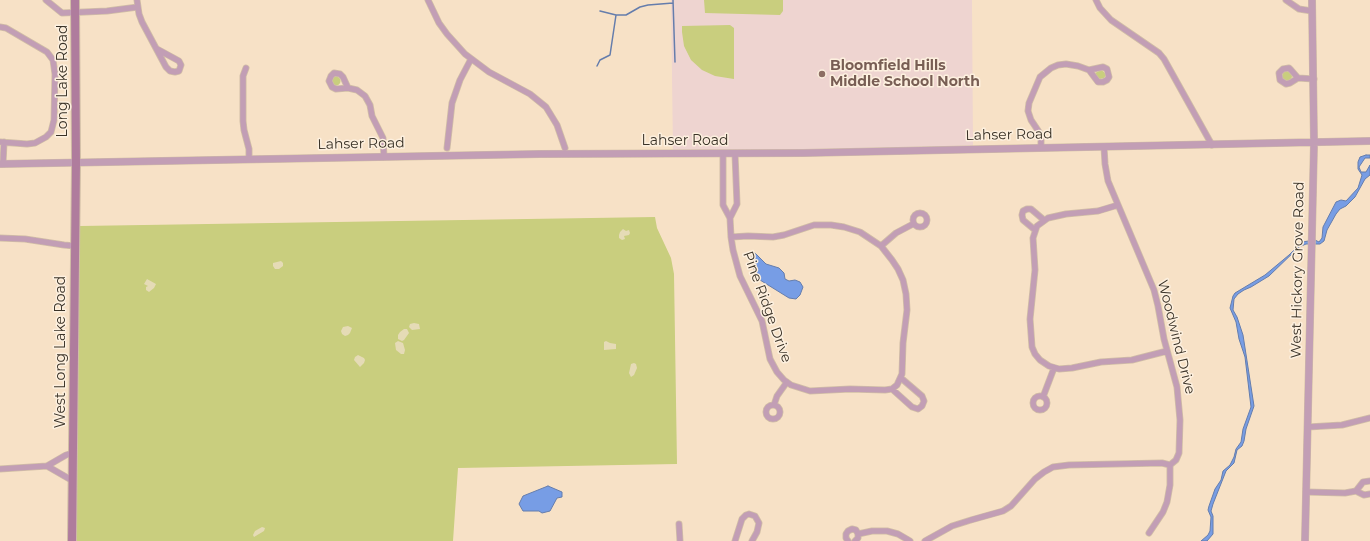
<!DOCTYPE html>
<style>
body{margin:0}
canvas{display:block;background:#f7e1c6}
</style>
<canvas width="1370" height="541"></canvas>
<script>
const g = document.querySelector('canvas').getContext('2d');
g.lineJoin = 'round';
function fill(path, color) {
  g.fillStyle = color;
  g.fill(path, 'evenodd');
}
function poly(rows) {
  const path = new Path2D();
  for (const r of rows) {
    if (r.length === 3) {
      path.moveTo(r[0] + r[2], r[1]);
      path.arc(r[0], r[1], r[2], 0, 2 * Math.PI);
      continue;
    }
    path.moveTo(r[0], r[1]);
    for (let i = 2; i < r.length; i += 2) path.lineTo(r[i], r[i + 1]);
  }
  return path;
}
function trace(path, color, width, dash) {
  g.strokeStyle = color;
  g.lineWidth = width;
  g.lineCap = dash ? 'butt' : 'round';
  g.setLineDash(dash || []);
  g.stroke(path);
}
function drawText(font, color, halo, rows, align = 'center') {
  g.font = font + ' Montserrat,sans-serif';
  g.lineWidth = 3;
  g.setLineDash([]);
  g.textBaseline = 'middle';
  g.strokeStyle = halo;
  g.fillStyle = color;
  for (const [text, x, y, turn = 0] of rows) {
    g.save();
    g.translate(x, y);
    g.rotate((+turn || 0) * Math.PI / 180);
    g.textAlign = isNaN(turn) ? turn : align;
    if (halo) g.strokeText(text, 0, 0);
    g.fillText(text, 0, 0);
    g.restore();
  }
}
const education = poly([
 [671,0,972,0,973,147,802,150,673,151]
]);
const green = poly([
 [704,0,783,0,783,11,780,15,705,13],
 [730,25,734,28,734,79,715,76,702,70,691,60,684,46,682,32,682,26],
 [1101,70,1104,72,1106,75,1104,78,1100,79,1097,78,1095,73],
 [1287,76,5],
 [336,81,4.5],
 [655,217,657,228,671,258,674,274,677,464,458,468,453,541,76,541,78,262,80,226]
]);
const sand = poly([
 [623,229,626,231,629,230,630,233,629,235,624,236,625,239,622,240,619,238,619,235,620,232],
 [281,261,283,263,283,266,279,269,275,269,273,266,273,263],
 [147,279,156,284,154,288,149,292,146,290,146,287,148,286,144,284],
 [414,323,419,324,420,329,412,330,409,327,410,324],
 [343,327,348,326,352,328,350,333,348,335,345,336,342,334,341,331],
 [404,329,407,329,409,333,404,340,402,341,398,339,398,335,400,332],
 [398,341,403,343,405,350,404,354,401,354,396,350,395,343],
 [606,341,610,343,616,344,616,349,604,350,604,342],
 [358,355,364,358,365,360,364,363,360,367,354,360,355,357],
 [634,363,636,364,637,368,634,375,631,377,629,373,631,364],
 [262,527,265,528,264,531,254,537,253,535,255,531]
]);
const water = poly([
 [1366,155,1370,155,1370,158,1365,158,1359,167,1361,172,1366,172,1370,165,1370,175,1365,179,1355,197,1346,206,1340,209,1336,214,1327,230,1324,241,1320,244,1306,244,1299,247,1269,276,1251,287,1244,290,1238,294,1234,299,1233,310,1237,317,1243,335,1254,406,1246,429,1244,441,1242,446,1237,450,1234,463,1226,471,1213,504,1211,511,1213,516,1213,534,1207,541,1201,541,1208,535,1210,531,1211,517,1208,510,1209,506,1215,489,1221,480,1223,471,1230,465,1234,457,1236,449,1241,442,1243,429,1251,407,1245,357,1239,339,1236,322,1230,308,1233,296,1235,293,1265,275,1289,255,1302,242,1315,240,1319,242,1322,238,1323,227,1336,202,1341,200,1346,201,1358,188,1362,175,1358,169,1358,162,1360,157,1366,155],
 [753,252,756,254,766,264,779,268,784,273,785,279,789,281,795,280,800,282,803,287,800,295,796,299,789,298,760,280,753,267,752,258,753,252],
 [548,486,562,492,562,497,557,498,550,511,542,513,539,511,523,511,519,504,523,496,548,486]
]);
const stream = poly([
 [673,0,675,62],
 [600,11,616,15,626,15,640,7,648,5,673,3],
 [597,66,600,60,610,55,616,15]
]);
const minor = poly([
 [46,0,62,13,107,11,138,7],
 [137,0,139,14,142,22,166,67,170,71,175,72,179,71,181,65,179,61,157,49],
 [428,0,439,23,447,34,465,54,489,72,530,94,546,107,557,125,565,148],
 [1096,0,1100,8,1111,20,1159,53,1164,59,1212,145],
 [1286,0,1299,9,1312,11],
 [0,27,6,28,47,52,53,60,55,74,54,120,51,132,46,137,35,143,27,144,0,142],
 [246,68,243,76,243,121,244,130,249,149,249,159],
 [1298,78,1290,83,1286,84,1280,80,1279,73,1283,69,1289,68,1291,70,1298,78,1314,79],
 [348,88,336,89,332,87,329,81,331,76,334,73,340,74,343,77,348,88,357,90,365,96,370,105,372,116,383,138,384,157],
 [1041,147,1041,135,1031,120,1028,111,1029,103,1040,77,1051,68,1058,65,1066,64,1078,66,1089,70,1098,82,1103,82,1107,80,1109,77,1107,69,1103,67,1089,70],
 [1104,147,1105,164,1108,181,1154,290,1158,306,1164,339,1177,387,1180,420,1179,453,1176,460,1170,465],
 [447,148,452,103,460,80,471,59],
 [723,154,723,205,730,218],
 [3,164,4,142],
 [1118,205,1098,211,1066,214,1048,218,1037,226,1033,238,1035,270,1030,319,1032,347,1035,354,1040,360,1049,366,1059,369,1072,368,1101,362,1132,360,1167,351],
 [920,220,7],
 [1035,230,1023,220,1022,215,1023,211,1027,209,1031,209,1044,220],
 [731,237,748,236,773,237,784,235,814,225,831,225,844,227,860,232,881,246,892,260,898,269,903,280,906,294,907,310,903,343,902,374,897,385,892,389,885,390,850,389,810,391,791,385,784,380,777,372,770,359,762,321,740,276,733,250,731,237,730,218,737,204,735,154],
 [0,238,25,239,64,245,75,246],
 [881,246,896,233,913,224],
 [892,389,912,407,918,409,922,406,924,401,922,396,901,378],
 [1040,403,7],
 [1043,397,1054,368],
 [773,412,7],
 [774,405,777,396,787,382],
 [1308,427,1342,425,1370,418],
 [47,466,73,481],
 [0,469,47,466,66,455,73,453],
 [1356,491,1363,482,1370,481],
 [1307,492,1345,493,1356,491,1364,495,1370,494],
 [679,524,680,541],
 [1149,533,1163,512,1167,502,1170,485,1170,465],
 [858,534,872,531,887,531,898,534,910,541],
 [735,541,742,519,746,515,749,514,755,516,759,523,757,532,752,541],
 [848,541,846,538,846,534,848,531,852,529,856,530,858,534,858,538,855,541],
 [925,541,952,526,971,520,1003,511,1011,506,1035,479,1044,472,1053,467,1069,465,1162,463,1170,465]
]);
const tertiary = poly([
 [0,164,540,154,803,153,1370,141],
 [1305,541,1314,143,1312,0]
]);
const secondary = poly([
 [72,541,76,163,75,0]
]);
const markers = [
 [822,74,4,"#8d6e63"]
];
const educationNames = [
 ["Bloomfield Hills",830,66],
 ["Middle School North",830,82]
];
const streetNames = [
 ["Long Lake Road",63,81,-90],
 ["Lahser Road",1009,135,-1],
 ["Lahser Road",685,141],
 ["Lahser Road",361,144,-1],
 ["West Hickory Grove Road",1298,270,-89],
 ["Pine Ridge Drive",767,307,70],
 ["Woodwind Drive",1176,337,76],
 ["West Long Lake Road",61,352,-90]
];
fill(education, '#eed4d0');
fill(green, '#c9ce7e');
fill(sand, '#e5dbb6');
fill(water, '#779de5');
trace(water, '#657dac', 1);
trace(stream, '#657dac', 1.5);
trace(minor, '#d1bea6', 7);
trace(tertiary, '#d1bea6', 8);
trace(secondary, '#d1bea6', 10);
trace(minor, '#c29eb5', 5.5);
trace(tertiary, '#c29eb5', 7);
trace(secondary, '#af7c9d', 8);
for (const [x, y, r, color] of markers) {
  const dot = new Path2D();
  dot.arc(x, y, r, 0, 2 * Math.PI);
  g.fillStyle = color;
  g.fill(dot);
  trace(dot, '#fdf0df', 1.5);
}
drawText('bold 14px', '#785e54', '#fdf0df', educationNames, 'left');
drawText('14px', '#3a3227', '#fdf0df', streetNames);
</script>
